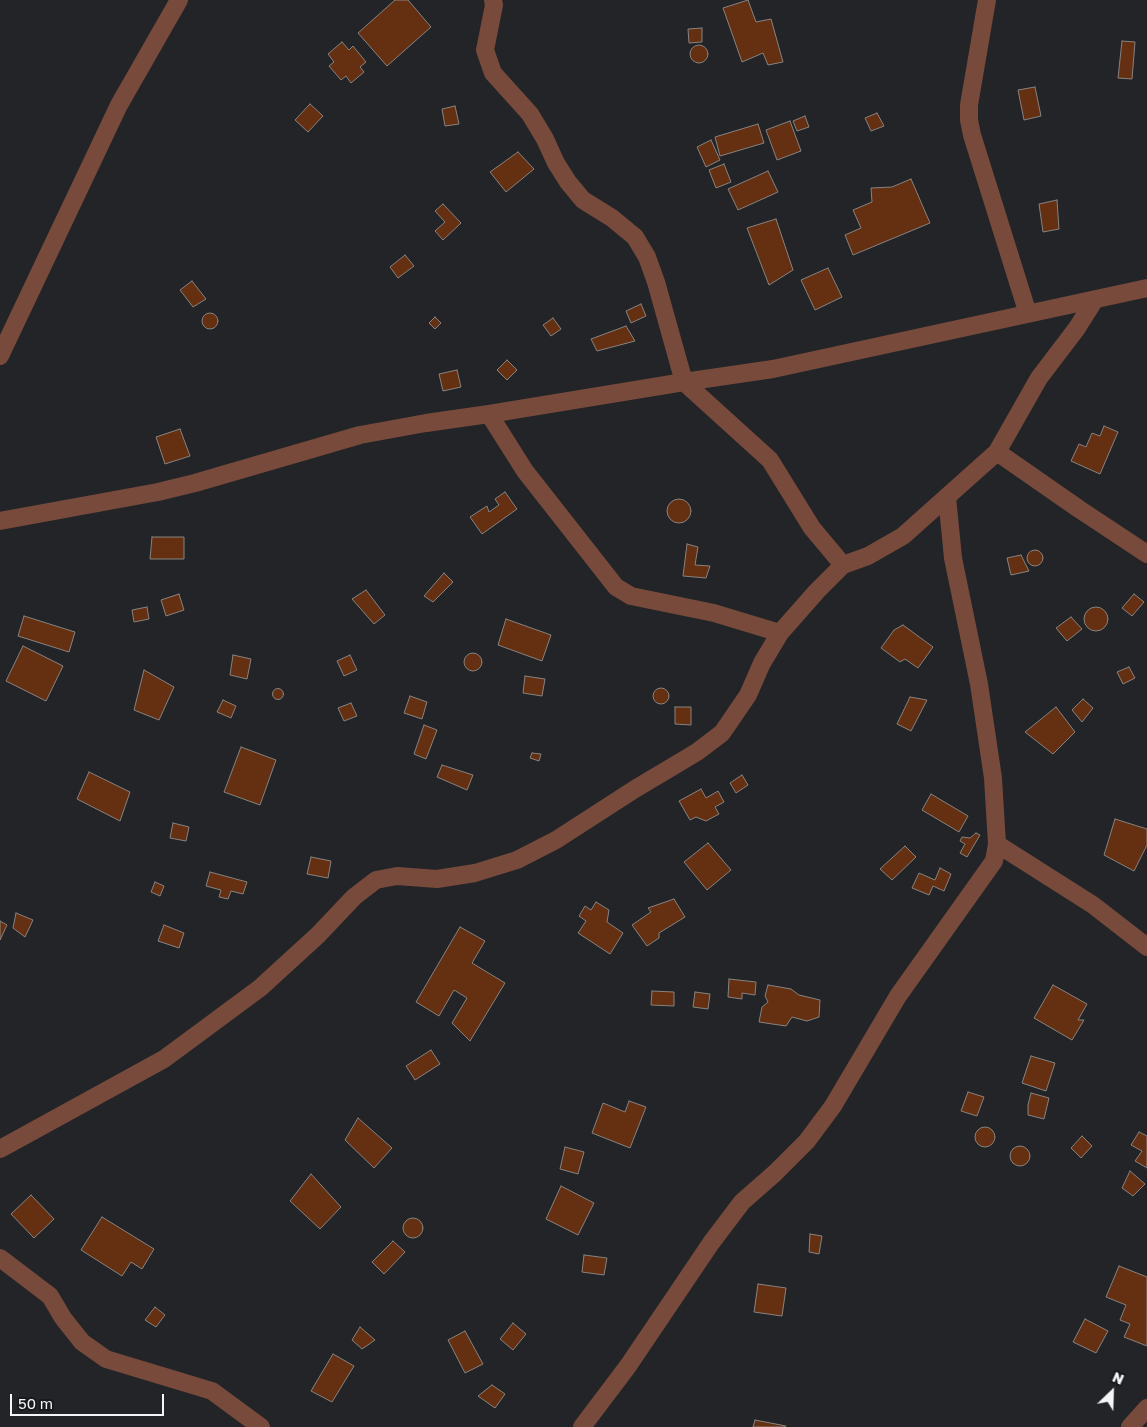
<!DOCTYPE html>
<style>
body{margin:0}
#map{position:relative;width:1147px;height:1427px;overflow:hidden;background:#222427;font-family:"Golos Text",sans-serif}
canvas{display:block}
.north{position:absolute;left:1087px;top:1367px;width:50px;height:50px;-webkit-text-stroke:4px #191a1d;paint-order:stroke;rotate:24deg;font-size:14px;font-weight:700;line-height:20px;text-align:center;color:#f4f5f7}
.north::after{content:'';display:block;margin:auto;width:18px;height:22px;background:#f4f5f7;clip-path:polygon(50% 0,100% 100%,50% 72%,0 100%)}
.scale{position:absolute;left:10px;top:1394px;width:154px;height:22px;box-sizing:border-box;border:2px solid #f4f5f7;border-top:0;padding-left:6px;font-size:15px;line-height:18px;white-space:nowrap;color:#f4f5f7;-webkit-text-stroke:4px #191a1d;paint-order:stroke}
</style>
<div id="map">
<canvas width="1147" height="1427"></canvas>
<div class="north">N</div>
<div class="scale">50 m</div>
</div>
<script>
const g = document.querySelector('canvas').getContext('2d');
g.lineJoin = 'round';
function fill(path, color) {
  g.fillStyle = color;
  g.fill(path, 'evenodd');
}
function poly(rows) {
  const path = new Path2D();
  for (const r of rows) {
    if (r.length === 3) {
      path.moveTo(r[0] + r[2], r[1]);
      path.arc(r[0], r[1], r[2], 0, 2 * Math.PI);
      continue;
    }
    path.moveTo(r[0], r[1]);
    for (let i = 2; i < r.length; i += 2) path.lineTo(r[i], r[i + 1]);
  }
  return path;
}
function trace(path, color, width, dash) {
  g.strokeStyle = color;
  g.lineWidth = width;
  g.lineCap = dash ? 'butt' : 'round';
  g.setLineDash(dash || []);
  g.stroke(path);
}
const building = poly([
 [395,0,408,0,431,27,387,66,358,33,395,0],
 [748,0,756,22,771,19,783,62,768,65,763,53,742,62,723,8,748,0],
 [702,28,702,42,689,43,688,29,702,28],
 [1122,41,1135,42,1132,79,1118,78,1122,41],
 [342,42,349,50,353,46,366,62,360,67,364,72,351,83,346,76,341,80,329,66,334,62,328,54,342,42],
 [699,54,9],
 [1035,87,1041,116,1024,120,1018,90,1035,87],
 [310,104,323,116,308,132,295,120,310,104],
 [455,106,459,124,445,126,442,109,455,106],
 [877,113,884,126,871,131,865,118,877,113],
 [805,116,809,127,797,131,793,121,805,116],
 [790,121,801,151,777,160,766,130,790,121],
 [758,124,764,143,720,156,715,137,758,124],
 [711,140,720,160,706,167,697,147,711,140],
 [518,152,534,169,506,192,490,172,518,152],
 [724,164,731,182,716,188,709,170,724,164],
 [768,171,778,192,738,210,728,189,768,171],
 [911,179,930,223,853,255,845,235,861,228,853,210,872,202,871,188,892,187,911,179],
 [1057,200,1059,229,1043,232,1039,204,1057,200],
 [443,204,461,223,443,240,435,231,445,222,435,211,443,204],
 [776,219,793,270,769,285,747,228,776,219],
 [405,255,414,266,398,278,390,267,405,255],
 [828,268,842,297,815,310,801,280,828,268],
 [192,281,206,299,193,307,180,290,192,281],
 [641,304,646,316,631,323,626,311,641,304],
 [210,321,8],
 [435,317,441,323,435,329,429,323,435,317],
 [553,318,561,329,551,336,543,325,553,318],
 [626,326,635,341,597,351,591,339,626,326],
 [507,360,517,370,507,380,497,370,507,360],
 [457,370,461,387,443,391,439,374,457,370],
 [1104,426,1118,432,1100,474,1071,461,1079,444,1086,447,1092,433,1100,436,1104,426],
 [180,429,190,456,165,464,156,437,180,429],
 [505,492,517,509,482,534,470,517,487,506,489,512,499,505,495,499,505,492],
 [679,511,12],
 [152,537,184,537,184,559,150,559,152,537],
 [687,544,698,547,695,565,710,566,706,578,683,576,687,544],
 [1035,558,8],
 [1021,555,1029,571,1011,575,1007,558,1021,555],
 [444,573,453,582,433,602,424,596,444,573],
 [366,590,385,615,374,624,352,599,366,590],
 [179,594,184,610,166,616,161,600,179,594],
 [1134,594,1144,602,1132,616,1122,608,1134,594],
 [147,607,149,619,134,622,132,610,147,607],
 [1096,619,12],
 [24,616,75,632,69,652,18,636,24,616],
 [1071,617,1082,629,1067,641,1056,628,1071,617],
 [506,619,551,635,542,661,498,645,506,619],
 [903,625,933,647,918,668,905,659,900,662,881,648,894,630,903,625],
 [23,646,63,666,46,701,6,681,23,646],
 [473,662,9],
 [233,655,251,659,247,679,230,675,233,655],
 [350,655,357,670,344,676,337,661,350,655],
 [1129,667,1135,678,1123,684,1117,672,1129,667],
 [144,670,174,687,159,720,134,710,144,670],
 [525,676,545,679,542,696,523,693,525,676],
 [661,696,8],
 [278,694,5.5],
 [410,696,427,702,422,719,404,713,410,696],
 [910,697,927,700,911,731,897,724,910,697],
 [1083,699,1093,708,1082,722,1072,710,1083,699],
 [223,700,236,706,231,718,217,712,223,700],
 [351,703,357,716,344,721,338,708,351,703],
 [675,707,691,707,691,725,675,724,675,707],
 [1056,707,1075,732,1053,754,1025,732,1056,707],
 [424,725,437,730,426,759,414,754,424,725],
 [241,747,276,760,260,805,224,792,241,747],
 [532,753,541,754,539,761,530,758,532,753],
 [442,765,473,775,467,790,437,777,442,765],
 [89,772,130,792,120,821,77,799,89,772],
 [742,775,748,785,736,793,730,783,742,775],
 [701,789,706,798,718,791,724,802,715,807,719,814,706,821,696,817,690,820,679,801,701,789],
 [931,794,968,816,959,832,922,810,931,794],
 [1115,819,1147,829,1147,845,1134,871,1104,855,1115,819],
 [173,823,189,827,186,841,170,838,173,823],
 [976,833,980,835,967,857,960,853,965,844,960,841,962,837,970,838,976,833],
 [708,843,731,870,707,890,684,862,708,843],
 [905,846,916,857,892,880,880,869,905,846],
 [311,857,331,861,328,878,307,874,311,857],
 [940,868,951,874,944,891,933,886,929,895,912,888,919,873,935,880,940,868],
 [210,872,247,882,243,894,231,891,228,899,219,897,221,890,206,886,210,872],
 [155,882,164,886,160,896,151,892,155,882],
 [674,899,685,917,659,933,659,938,647,946,632,925,651,912,648,908,674,899],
 [596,902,609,910,607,922,623,933,610,954,578,933,586,921,579,916,585,906,591,910,596,902],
 [16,913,33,920,25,937,13,928,16,913],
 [0,921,7,925,0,940,0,921],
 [164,925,184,933,179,948,158,941,164,925],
 [460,927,485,941,472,963,505,983,470,1041,452,1023,467,998,454,990,439,1016,416,1002,460,927],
 [729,979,756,982,755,995,742,993,742,999,728,997,729,979],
 [768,985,791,989,799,995,820,1000,819,1017,807,1021,792,1017,786,1026,759,1022,762,1007,768,1002,765,996,768,985],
 [1053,985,1087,1004,1078,1020,1084,1020,1072,1040,1034,1018,1053,985],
 [652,991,674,992,674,1006,651,1005,652,991],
 [695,992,710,994,708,1009,693,1007,695,992],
 [431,1050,440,1064,415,1080,406,1066,431,1050],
 [1031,1056,1055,1063,1046,1091,1022,1083,1031,1056],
 [968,1092,984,1097,977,1116,961,1111,968,1092],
 [1031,1093,1049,1098,1044,1119,1028,1115,1028,1105,1031,1093],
 [629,1101,646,1107,630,1148,592,1133,603,1103,625,1112,629,1101],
 [358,1118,392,1148,374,1168,345,1140,358,1118],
 [985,1137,10],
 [1139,1132,1147,1136,1147,1168,1135,1161,1142,1151,1131,1145,1139,1132],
 [1082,1136,1092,1146,1081,1158,1071,1148,1082,1136],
 [1020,1156,10],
 [565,1147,584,1152,578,1174,560,1169,565,1147],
 [1130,1171,1145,1184,1133,1196,1122,1188,1130,1171],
 [311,1174,341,1207,320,1229,290,1201,311,1174],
 [561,1186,594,1203,578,1235,546,1219,561,1186],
 [31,1195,54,1219,34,1238,11,1214,31,1195],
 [102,1217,154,1249,142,1269,131,1262,122,1276,81,1250,102,1217],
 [413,1228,10],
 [810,1234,822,1236,819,1254,809,1252,810,1234],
 [393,1241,405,1252,384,1274,372,1262,393,1241],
 [584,1255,607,1258,604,1275,582,1272,584,1255],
 [1119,1266,1147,1277,1147,1346,1124,1337,1130,1324,1120,1320,1126,1305,1106,1297,1119,1266],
 [758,1284,786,1288,782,1316,754,1312,758,1284],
 [155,1307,165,1315,156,1327,145,1320,155,1307],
 [1085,1319,1108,1331,1096,1353,1073,1342,1085,1319],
 [513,1323,526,1334,513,1350,500,1339,513,1323],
 [360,1327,375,1340,362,1349,352,1340,360,1327],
 [465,1331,483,1364,465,1373,448,1340,465,1331],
 [333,1354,354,1366,332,1402,311,1391,333,1354],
 [492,1385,505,1394,495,1408,478,1396,492,1385],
 [755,1420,786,1426,785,1427,753,1427,755,1420]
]);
const street = poly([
 [493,0,494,5,485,50,493,73,530,114,545,139,556,163,568,182,583,200,612,218,635,237,647,257,656,282,684,382,770,460,812,528,843,565],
 [987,0,969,105,969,120,972,135,1028,314],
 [0,356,119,105,179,0],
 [489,414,525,471,616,587,631,596,714,613,780,633],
 [997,452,1079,509,1147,554],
 [0,521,158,492,195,483,360,435,426,423,489,414,684,382,773,369,1147,288],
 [997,844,1093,905,1147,947],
 [0,1149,164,1059,260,988,318,935,354,897,376,880,397,876,437,879,475,873,517,860,556,840,635,789,697,752,722,733,748,695,762,663,780,633,817,591,843,565,868,556,903,536,997,452,1039,378,1077,328,1094,301],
 [0,1258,50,1296,63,1318,82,1342,106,1359,212,1391,261,1427],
 [582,1427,628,1366,711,1243,742,1202,775,1173,807,1141,833,1106,898,996,994,861,997,844,993,778,979,684,953,558,947,497],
 [1130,1427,1147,1408]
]);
fill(building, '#653012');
trace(building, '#878381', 1);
trace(street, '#774a3c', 18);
</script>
